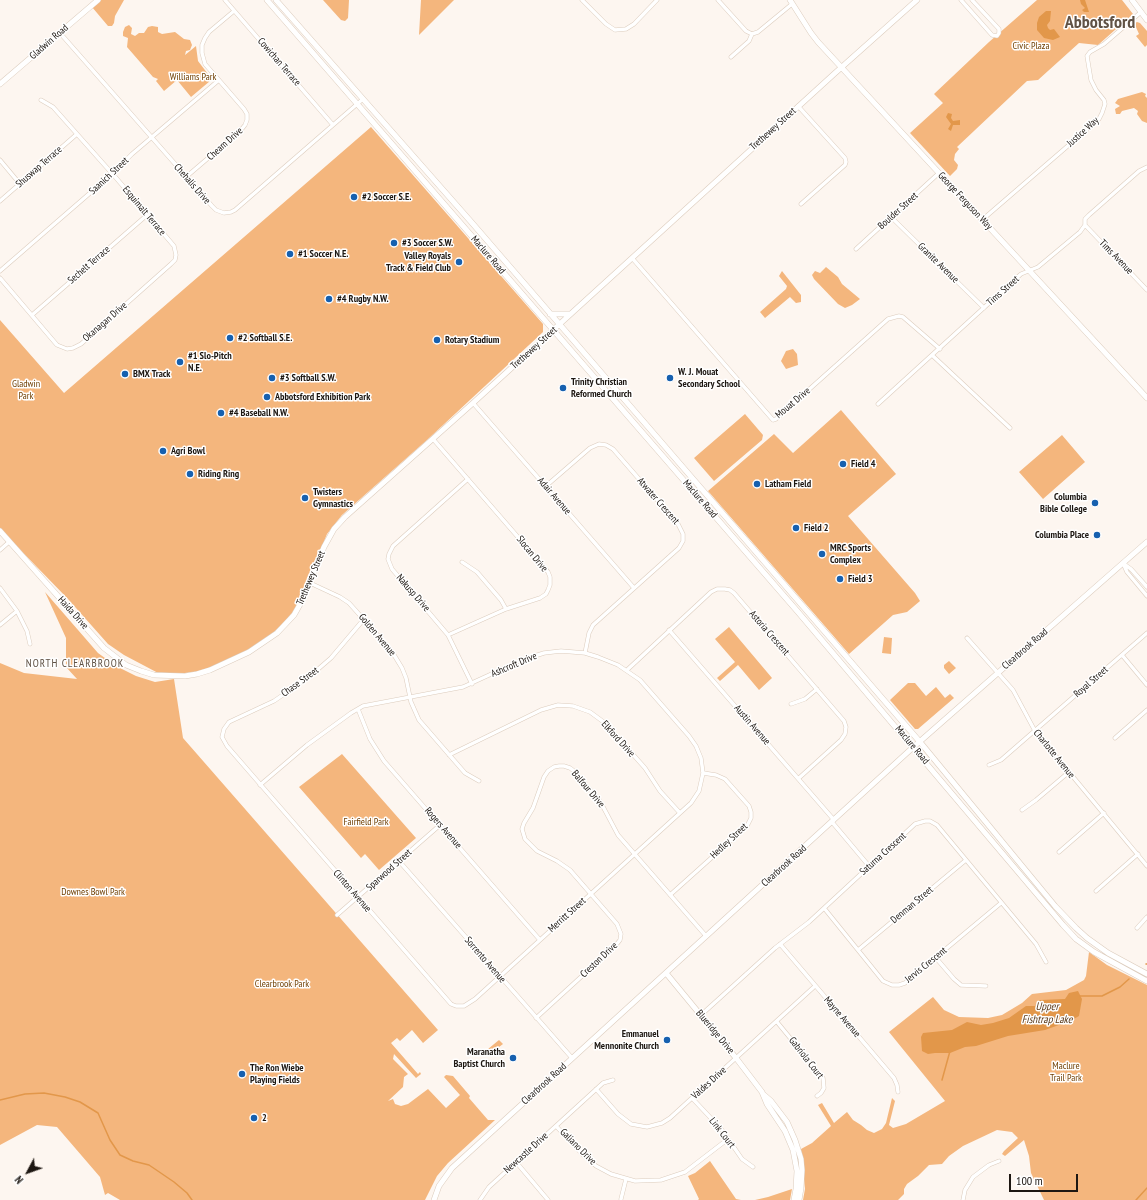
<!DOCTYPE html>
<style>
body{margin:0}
#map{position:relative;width:1147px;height:1200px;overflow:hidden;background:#fdf6f0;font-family:"PT Sans Narrow",sans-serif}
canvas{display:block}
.north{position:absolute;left:8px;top:1152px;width:40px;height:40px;-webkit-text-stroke:3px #fff;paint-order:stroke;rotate:229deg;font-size:11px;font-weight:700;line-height:16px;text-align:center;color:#1d1712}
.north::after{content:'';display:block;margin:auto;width:14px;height:18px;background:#1d1712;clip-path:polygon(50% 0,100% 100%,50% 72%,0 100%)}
.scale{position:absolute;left:1009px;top:1174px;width:69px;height:18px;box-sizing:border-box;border:2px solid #1d1712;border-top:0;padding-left:5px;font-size:12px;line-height:14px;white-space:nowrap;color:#1d1712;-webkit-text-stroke:3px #fff;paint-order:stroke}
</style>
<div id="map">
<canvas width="1147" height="1200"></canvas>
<div class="north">N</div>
<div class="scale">100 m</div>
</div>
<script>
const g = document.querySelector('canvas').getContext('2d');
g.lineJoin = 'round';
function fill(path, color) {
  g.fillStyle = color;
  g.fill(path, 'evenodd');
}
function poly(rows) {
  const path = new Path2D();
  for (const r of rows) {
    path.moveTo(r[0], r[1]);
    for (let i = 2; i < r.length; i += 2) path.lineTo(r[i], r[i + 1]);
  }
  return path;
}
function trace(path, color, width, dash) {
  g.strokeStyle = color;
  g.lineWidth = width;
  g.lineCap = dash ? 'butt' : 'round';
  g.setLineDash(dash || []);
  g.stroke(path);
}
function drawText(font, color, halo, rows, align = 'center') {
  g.font = font + ' "PT Sans Narrow",sans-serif';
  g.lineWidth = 3;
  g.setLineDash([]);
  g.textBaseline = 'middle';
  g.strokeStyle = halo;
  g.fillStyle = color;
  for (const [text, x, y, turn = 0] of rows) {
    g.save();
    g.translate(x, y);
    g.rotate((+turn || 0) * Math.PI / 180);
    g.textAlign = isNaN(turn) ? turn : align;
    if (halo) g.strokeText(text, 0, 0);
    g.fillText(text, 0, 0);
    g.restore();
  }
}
const green = poly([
 [100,0,124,0,115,16,114,23,112,26,108,26,92,7],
 [323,0,349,0,348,18,345,21,341,20],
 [421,0,454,0,419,35],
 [1037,0,1122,0,1133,14,1098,45,1079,43,1038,80,1027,81,957,147,959,149,955,154,954,160,958,165,957,169,950,176,910,133,943,103,934,94,989,42],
 [1137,22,1140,23,1147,31,1147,45,1145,47,1136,36,1139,34,1135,25,1132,25],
 [129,25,132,28,131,34,135,36,139,33,144,33,148,27,152,26,158,27,158,32,162,34,175,32,184,39,190,40,192,45,190,50,186,51,185,55,196,46,198,61,211,78,210,81,191,97,177,80,164,91,156,81,158,79,153,77,127,47,128,38,123,36,123,32,125,27],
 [1142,92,1146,94,1145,96,1147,98,1147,123,1142,121,1137,114,1138,111,1134,108,1122,111,1120,114,1116,114,1115,109,1120,106,1115,103,1118,99],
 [371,127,543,324,543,332,427,440,342,515,327,534,301,598,292,613,282,625,268,637,248,650,216,666,196,672,174,674,160,674,124,655,108,644,68,599,0,529,0,320,64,393],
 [826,267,838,277,842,284,860,299,852,305,845,308,838,304,814,279,812,275,815,271,820,273],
 [782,271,801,295,801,302,796,303,790,297,765,318,760,312,786,289,787,286,779,276],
 [793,349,797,354,798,365,786,369,781,361,786,351],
 [841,410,896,474,848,516,915,593,920,601,907,612,893,615,849,654,708,491,774,434,793,453],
 [745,414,763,435,762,440,714,481,694,458],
 [1062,435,1085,462,1043,499,1019,472],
 [45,592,98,653,116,666,136,676,155,682,174,679,183,738,438,1030,423,1043,412,1030,400,1041,397,1038,391,1043,418,1074,420,1072,421,1074,416,1078,394,1054,393,1059,408,1074,404,1077,403,1087,388,1101,393,1099,395,1104,401,1106,408,1104,428,1089,446,1108,460,1095,444,1077,446,1075,453,1076,470,1096,469,1098,488,1120,495,1120,448,1163,437,1176,425,1200,120,1200,108,1193,105,1195,100,1177,57,1127,37,1125,0,1145,0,663,24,673,77,679,66,667,66,638],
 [729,627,772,678,759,690,738,665,720,681,717,678,735,662,715,639],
 [884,637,892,638,891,654,882,653],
 [949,661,956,668,949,674,944,668,944,665],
 [908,683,915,683,926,696,936,687,945,698,950,694,954,698,918,729,915,729,890,700],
 [342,754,416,838,379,870,365,854,361,858,299,787],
 [1089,952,1107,965,1147,985,1147,1200,1044,1200,1031,1173,1029,1156,1024,1140,1005,1156,1002,1154,1004,1151,1018,1138,1012,1132,997,1130,963,1146,949,1156,942,1164,929,1165,918,1176,907,1184,904,1189,904,1194,898,1200,803,1200,805,1189,801,1149,812,1143,831,1126,818,1105,822,1103,834,1123,847,1112,853,1120,861,1125,867,1130,874,1133,882,1129,886,1123,892,1098,895,1101,889,1125,893,1128,906,1124,945,1101,889,1032,933,997,944,1010,959,1017,988,1018,1002,1015,1022,1003,1032,994,1066,990,1084,980,1086,976],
 [499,1040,503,1044,499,1047,498,1046,494,1050,495,1051,492,1054,488,1049],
 [710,1161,736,1199,741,1200,698,1200,699,1199,688,1176,695,1173],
 [792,1189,790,1200,755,1200,768,1197]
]);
const water = poly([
 [1080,0,1085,0,1089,12,1084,12,1082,10,1085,8,1081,4],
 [1046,11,1051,11,1050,21,1047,25,1048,28,1050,30,1054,29,1060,37,1053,40,1044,38,1037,30,1037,23,1039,17],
 [948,113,952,114,951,118,953,121,960,120,960,125,953,125,951,131,948,129,951,124,946,117],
 [1078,991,1082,999,1079,1016,1070,1021,1045,1030,1008,1036,976,1046,965,1047,950,1053,935,1053,928,1054,922,1051,921,1037,923,1033,952,1030,967,1022,981,1025,993,1023,1009,1018,1026,1006,1035,1006,1040,1000,1065,999,1069,993]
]);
const stream = poly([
 [1146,964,1147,964],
 [1080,996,1102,996,1120,987,1129,979],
 [942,1080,950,1051],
 [0,1100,25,1094,44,1093,65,1097,80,1102,98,1113,110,1140,120,1155,133,1161,149,1165,174,1182,187,1193,192,1200],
 [1136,1200,1147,1188]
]);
const street = poly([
 [225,0,333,125],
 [582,0,606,24,615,30,626,29,634,24,657,0],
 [718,0,746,31,752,34],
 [961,0,992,35,997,36,999,33,999,29,972,0],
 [60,33,212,206,216,210,224,213,231,212,235,210,363,99],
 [731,57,749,41,752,34,758,32,792,4],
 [798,106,845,158,846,162,845,165,801,204],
 [0,160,20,184],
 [186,177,241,130,245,125,247,120,247,114,244,109,205,64,202,53,202,45,205,38,209,32,234,11],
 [0,201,77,134],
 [891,217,984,308],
 [982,220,1099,119,1102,113,1105,104,1104,100,1096,90,1091,80,1087,56,1090,52,1104,44,1141,12],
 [1085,225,1147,290],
 [856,249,939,173],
 [632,258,773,420,776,419,888,319,899,316,903,317,940,349],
 [0,271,112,174,132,154,219,80],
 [0,278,57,345,67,349,73,348,81,344,171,264,175,260,176,255,174,246,117,179,53,107,41,100],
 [32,315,147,215],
 [933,356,1010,428],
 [473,403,634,588],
 [878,404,1021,274,1038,267,1080,232,1085,225,1085,219,1089,215,1139,171,1147,167],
 [433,439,543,566,548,572,550,577,550,585,548,590,546,594,540,598,506,609,448,635],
 [468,479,393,546,389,554,388,559,392,569,448,635,472,684],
 [546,486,590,448,599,444,606,445,613,449,678,524,683,534,683,541,679,548,593,625,589,633,585,653],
 [0,550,9,542],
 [462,562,477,572,501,600,506,609],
 [1123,563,1127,572,1147,596],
 [1124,564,1131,569,1147,587],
 [310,583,340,597,349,603,391,650,402,668,406,678,411,702,419,720,465,773,479,781],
 [0,588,17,611,27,631,30,644],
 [0,625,17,611],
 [669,630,834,820],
 [967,638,1013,690,1035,731,1147,866],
 [1122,655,1147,685],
 [627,670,711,592,717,589,725,589,730,590,734,593,844,721,846,727,845,734,841,740,799,778],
 [791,704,805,699,817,689],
 [358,709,370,739,384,761,540,940],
 [1115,738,1147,710],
 [449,755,541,710,558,705,573,706,590,712,605,723,645,768,660,791,680,813],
 [989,765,1001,760,1147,633],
 [260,785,307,745,351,713,363,706,463,687,522,660,544,653,561,651,585,653,598,657,618,665,640,680,689,736,696,746,701,758,703,773,699,791,691,803,475,999,464,1006,456,1006,451,1004,227,746,222,737,224,729,229,722,274,701,309,677,331,658,364,619],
 [1022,810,1036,800,1069,772],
 [832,822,869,866],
 [1059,852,1104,813],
 [399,861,572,1058],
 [1096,891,1138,854],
 [670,895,747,826,751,818,751,812,749,806,725,779,716,775,703,773],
 [824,908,883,981,892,985,899,985,905,983,1001,903],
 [337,915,440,825],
 [1137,928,1147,917],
 [780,944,894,1078,897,1085,898,1092],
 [858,950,966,860],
 [936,958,954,979,961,985,986,986],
 [701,1015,775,948,809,922,915,824,925,821,930,821,937,825,1036,944,1046,962],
 [536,1018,616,945,620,940,621,934,617,924,570,870,557,861,537,851,525,839,522,829,524,823,533,808,544,777,548,771,554,767,559,766,564,766,570,768,574,771,600,801,618,835,706,936],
 [777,1022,823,1078,824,1088,821,1093,817,1096],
 [596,1089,618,1114,631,1124,647,1127,662,1123,670,1118,815,986],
 [692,1098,722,1130,742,1159,753,1167],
 [556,1126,583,1155,596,1166,611,1174,635,1181,661,1180,685,1172,728,1139],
 [516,1162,548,1200],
 [621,1199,626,1179],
 [480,1200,489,1187,603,1083,613,1080],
 [963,1200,965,1190,973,1177,989,1165,999,1161]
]);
const secondary = poly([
 [267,0,798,612,1063,925,1076,939,1094,952,1147,981],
 [276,0,473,224,920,742,1055,906,1076,928,1087,938,1108,953,1147,974],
 [790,0,811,33,818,42,1147,398],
 [1132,0,1147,20],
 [0,84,98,0],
 [550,314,570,314],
 [0,531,104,648,126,665,141,671,154,675,185,676,197,674,210,670,249,652,277,633,294,615,303,599,324,547,334,529,345,517,473,403,834,74,917,0],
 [666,973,736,1058,762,1092,767,1104,785,1131,793,1150,797,1171,796,1189,794,1200],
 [764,1095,771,1101,787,1122,795,1140,801,1159,802,1170,801,1188,799,1200],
 [434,1200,439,1186,452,1168,909,751,1147,542]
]);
const markers = [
 [354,197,4,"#1660af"],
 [394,243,4,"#1660af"],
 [290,254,4,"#1660af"],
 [459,262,4,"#1660af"],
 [329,299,4,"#1660af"],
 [230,338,4,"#1660af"],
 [437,340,4,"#1660af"],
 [180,362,4,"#1660af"],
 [125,374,4,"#1660af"],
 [272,378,4,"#1660af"],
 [670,378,4,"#1660af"],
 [563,388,4,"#1660af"],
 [267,397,4,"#1660af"],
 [221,413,4,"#1660af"],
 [163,451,4,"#1660af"],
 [843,464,4,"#1660af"],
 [190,474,4,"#1660af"],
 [757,484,4,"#1660af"],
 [305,498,4,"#1660af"],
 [1095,503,4,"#1660af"],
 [796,528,4,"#1660af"],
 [1097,535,4,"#1660af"],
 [822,554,4,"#1660af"],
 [840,579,4,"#1660af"],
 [667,1040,4,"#1660af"],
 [513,1058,4,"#1660af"],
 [242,1074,4,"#1660af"],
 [254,1118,4,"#1660af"]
];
const streetNames = [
 ["Gladwin Road",49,42,-41],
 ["Cowichan Terrace",279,62,49],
 ["Trethewey Street",773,129,-42],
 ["Justice Way",1083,132,-42],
 ["Cheam Drive",225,144,-42],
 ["Shuswap Terrace",39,167,-41],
 ["Saanich Street",109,176,-43],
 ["Chehalis Drive",192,184,49],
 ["George Ferguson Way",965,201,47],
 ["Esquimalt Terrace",144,211,50],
 ["Boulder Street",898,211,-42],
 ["Maclure Road",488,255,49],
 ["Tims Avenue",1116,257,46],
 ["Granite Avenue",938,263,44],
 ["Sechelt Terrace",89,265,-41],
 ["Tims Street",1003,291,-42],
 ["Okanagan Drive",105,322,-41],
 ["Trethewey Street",534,348,-42],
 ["Mouat Drive",793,403,-40],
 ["Adair Avenue",554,496,49],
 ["Maclure Road",700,499,49],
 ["Atwater Crescent",658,501,49],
 ["Slocan Drive",532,554,51],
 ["Trethewey Street",311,578,-67],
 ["Nakusp Drive",413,593,49],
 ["Haida Drive",73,613,48],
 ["Astoria Crescent",769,633,49],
 ["Golden Avenue",377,635,50],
 ["Clearbrook Road",1025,649,-41],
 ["Ashcroft Drive",514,665,-23],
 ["Chase Street",300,682,-36],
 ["Royal Street",1091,682,-41],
 ["Austin Avenue",752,725,49],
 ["Elkford Drive",618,739,48],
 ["Maclure Road",912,745,50],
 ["Charlotte Avenue",1054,754,51],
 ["Balfour Drive",588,789,50],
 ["Rogers Avenue",443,828,49],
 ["Hedley Street",729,841,-43],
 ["Saturna Crescent",883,854,-42],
 ["Clearbrook Road",784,866,-42],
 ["Sparwood Street",389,870,-42],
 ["Clinton Avenue",352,891,49],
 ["Denman Street",912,905,-40],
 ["Merritt Street",567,915,-42],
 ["Sorrento Avenue",485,960,49],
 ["Creston Drive",599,960,-43],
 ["Jervis Crescent",926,965,-39],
 ["Mayne Avenue",842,1017,49],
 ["Blueridge Drive",715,1032,50],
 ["Gabriola Court",806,1058,52],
 ["Valdes Drive",709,1083,-42],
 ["Clearbrook Road",544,1084,-42],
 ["Link Court",722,1133,52],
 ["Galiano Drive",578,1147,45],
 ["Newcastle Drive",526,1153,-42]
];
const parkNames = [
 ["Civic Plaza",1031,46],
 ["Williams Park",193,77],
 ["Gladwin",26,384],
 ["Park",26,396],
 ["Fairfield Park",366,822],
 ["Downes Bowl Park",93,892],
 ["Clearbrook Park",282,984],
 ["Maclure",1066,1066],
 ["Trail Park",1066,1078]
];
const poiNames = [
 ["#2 Soccer S.E.",362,197],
 ["#3 Soccer S.W.",402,243],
 ["#1 Soccer N.E.",298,254],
 ["Valley Royals",451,256,"right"],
 ["Track & Field Club",451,268,"right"],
 ["#4 Rugby N.W.",337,299],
 ["#2 Softball S.E.",238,338],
 ["Rotary Stadium",445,340],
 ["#1 Slo-Pitch",188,356],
 ["N.E.",188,368],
 ["W. J. Mouat",678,372],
 ["Secondary School",678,384],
 ["BMX Track",133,374],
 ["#3 Softball S.W.",280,378],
 ["Trinity Christian",571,382],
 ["Reformed Church",571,394],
 ["Abbotsford Exhibition Park",275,397],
 ["#4 Baseball N.W.",229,413],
 ["Agri Bowl",171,451],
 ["Field 4",851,464],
 ["Riding Ring",198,474],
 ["Latham Field",765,484],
 ["Twisters",313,492],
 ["Gymnastics",313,504],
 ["Columbia",1087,497,"right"],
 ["Bible College",1087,509,"right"],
 ["Field 2",804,528],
 ["Columbia Place",1089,535,"right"],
 ["MRC Sports",830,548],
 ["Complex",830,560],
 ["Field 3",848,579],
 ["Emmanuel",659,1034,"right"],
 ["Mennonite Church",659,1046,"right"],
 ["Maranatha",505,1052,"right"],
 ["Baptist Church",505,1064,"right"],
 ["The Ron Wiebe",250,1068],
 ["Playing Fields",250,1080],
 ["2",262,1118]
];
const neighbourhoodNames = [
 ["NORTH CLEARBROOK",75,664]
];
const waterNames = [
 ["Upper",1047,1007],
 ["Fishtrap Lake",1047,1020]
];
const townNames = [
 ["Abbotsford",1100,23]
];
fill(green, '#f4b67d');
fill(water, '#e2974a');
trace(stream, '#e2974a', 1.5);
trace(street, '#dcccbd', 4.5);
trace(secondary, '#dcccbd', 6);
trace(street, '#fff', 3.5);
trace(secondary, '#fff', 5);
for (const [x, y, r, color] of markers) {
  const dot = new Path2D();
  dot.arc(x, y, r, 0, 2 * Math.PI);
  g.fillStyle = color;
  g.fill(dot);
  trace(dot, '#fff', 1.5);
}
drawText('10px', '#1d1712', '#fff', streetNames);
drawText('10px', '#6f3e00', '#fff', parkNames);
drawText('bold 10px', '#1d1712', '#fff', poiNames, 'left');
g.letterSpacing = '1px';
drawText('11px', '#605245', '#fff', neighbourhoodNames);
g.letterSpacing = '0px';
drawText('italic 11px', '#59391a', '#fff', waterNames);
drawText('bold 18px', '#605245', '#fff', townNames);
</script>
